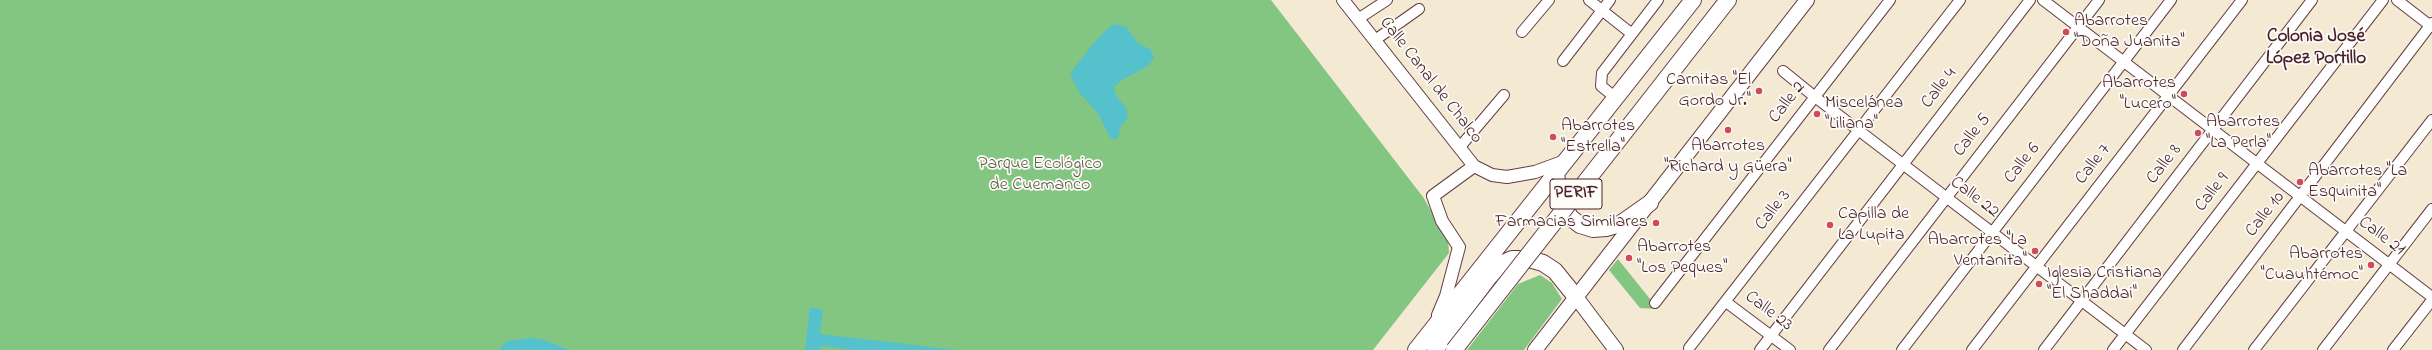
<!DOCTYPE html>
<meta charset="utf-8">
<style>
body{margin:0}
canvas{display:block;background:#f4ead4}
</style>
<canvas width="2432" height="350"></canvas>
<script>
const g = document.querySelector('canvas').getContext('2d');
g.lineJoin = 'round';
function fill(path, color) {
  g.fillStyle = color;
  g.fill(path, 'evenodd');
}
function poly(rows) {
  const path = new Path2D();
  for (const r of rows) {
    path.moveTo(r[0], r[1]);
    for (let i = 2; i < r.length; i += 2) path.lineTo(r[i], r[i + 1]);
  }
  return path;
}
function trace(path, color, width, dash) {
  g.strokeStyle = color;
  g.lineWidth = width;
  g.lineCap = dash ? 'butt' : 'round';
  g.setLineDash(dash || []);
  g.stroke(path);
}
function drawText(font, color, halo, rows, align = 'center') {
  g.font = font + ' "Indie Flower",sans-serif';
  g.lineWidth = 3.5;
  g.setLineDash([]);
  g.textBaseline = 'middle';
  g.strokeStyle = halo;
  g.fillStyle = color;
  for (const [text, x, y, turn = 0] of rows) {
    g.save();
    g.translate(x, y);
    g.rotate((+turn || 0) * Math.PI / 180);
    g.textAlign = isNaN(turn) ? turn : align;
    if (halo) g.strokeText(text, 0, 0);
    g.fillText(text, 0, 0);
    g.restore();
  }
}
const green = poly([
 [0,0,1271,0,1423,197,1448,240,1449,253,1373,350,0,350],
 [1618,259,1658,309,1640,308,1609,270],
 [1540,275,1552,283,1562,299,1524,350,1467,350,1518,284]
]);
const water = poly([
 [1116,24,1126,27,1139,44,1150,49,1154,58,1148,66,1122,80,1114,87,1116,96,1126,108,1128,117,1120,128,1118,138,1114,140,1109,136,1099,115,1078,91,1070,74,1093,44,1108,28],
 [810,307,823,310,820,334,956,350,854,350,821,346,820,350,805,350],
 [531,338,544,340,569,350,499,350,507,341]
]);
const minor = poly([
 [1589,0,1632,34],
 [2043,0,2432,297],
 [2397,0,2432,27],
 [1358,19,1387,0],
 [1522,32,1549,0],
 [1375,40,1419,9],
 [1563,61,1610,0],
 [1783,71,1815,97,2146,350],
 [1616,98,1601,86,1602,73,1658,0],
 [1459,148,1504,95],
 [1726,302,1790,350],
 [1655,303,1890,0],
 [1689,348,1960,0],
 [1760,350,2030,0],
 [1829,350,2099,0],
 [1902,350,2171,0],
 [1972,350,2242,0],
 [2044,350,2312,0],
 [2113,350,2383,0],
 [2183,350,2432,23],
 [2254,350,2432,120],
 [2323,350,2432,209],
 [2393,350,2432,300]
]);
const tertiary = poly([
 [1343,0,1474,166,1492,175,1507,177,1535,172,1565,161],
 [1438,315,1446,296,1459,247,1442,221,1433,196,1474,166]
]);
const secondary = poly([
 [1576,297,1616,350],
 [1535,350,1807,0]
]);
const trunk = poly([
 [1699,37,1728,0],
 [1556,173,1559,196,1570,217,1580,225,1593,229,1606,228,1620,224,1650,203],
 [1416,350,1693,0],
 [1435,350,1489,277,1501,264,1512,259,1529,259,1543,263,1555,271,1576,297]
]);
const trunkBridge = poly([
 [1454,350,1699,37]
]);
const markers = [
 [2066,32,4,"#d1495b"],
 [1759,91,4,"#d1495b"],
 [2184,94,4,"#d1495b"],
 [1817,114,4,"#d1495b"],
 [1728,130,4,"#d1495b"],
 [2198,133,4,"#d1495b"],
 [1553,137,4,"#d1495b"],
 [2300,182,4,"#d1495b"],
 [1656,223,4,"#d1495b"],
 [1830,225,4,"#d1495b"],
 [2035,251,4,"#d1495b"],
 [1629,258,4,"#d1495b"],
 [2371,265,4,"#d1495b"],
 [2039,284,4,"#d1495b"]
];
const shields = [
 [1576,194,52]
];
const shieldNames = [
 ["PERIF",1576,194]
];
const poiNames = [
 ["Abarrotes",2074,22],
 ["\"Doña Juanita\"",2074,43],
 ["Carnitas \"El",1751,81,"right"],
 ["Gordo Jr.\"",1751,102,"right"],
 ["Abarrotes",2176,84,"right"],
 ["\"Lucero\"",2176,105,"right"],
 ["Miscelánea",1825,104],
 ["\"Liliana\"",1825,125],
 ["Abarrotes",2206,123],
 ["\"La Perla\"",2206,144],
 ["Abarrotes",1561,127],
 ["\"Estrella\"",1561,148],
 ["Abarrotes",1728,147,"center"],
 ["\"Richard y Güera\"",1728,168,"center"],
 ["Abarrotes \"La",2308,172],
 ["Esquinita\"",2308,193],
 ["Capilla de",1838,215],
 ["La Lupita",1838,236],
 ["Farmacias Similares",1648,223,"right"],
 ["Abarrotes \"La",2027,241,"right"],
 ["Ventanita\"",2027,262,"right"],
 ["Abarrotes",1637,248],
 ["\"Los Peques\"",1637,269],
 ["Abarrotes",2363,255,"right"],
 ["\"Cuauhtémoc\"",2363,276,"right"],
 ["Iglesia Cristiana",2047,274],
 ["\"El Shaddai\"",2047,295]
];
const streetNames = [
 ["Calle Canal de Chalco",1430,81,52],
 ["Calle 4",1940,89,-52],
 ["Calle 2",1788,103,-52],
 ["Calle 5",1973,136,-52],
 ["Calle 6",2023,164,-52],
 ["Calle 7",2094,165,-52],
 ["Calle 8",2165,165,-52],
 ["Calle 9",2213,193,-52],
 ["Calle 22",1974,198,37],
 ["Calle 3",1774,211,-52],
 ["Calle 10",2266,215,-52],
 ["Calle 21",2381,237,37],
 ["Calle 23",1768,312,37]
];
const parkNames = [
 ["Parque Ecológico",1040,165],
 ["de Cuemanco",1040,186]
];
const neighbourhoodNames = [
 ["Colonia José",2316,38],
 ["López Portillo",2316,60]
];
fill(green, '#82c681');
fill(water, '#54c1cc');
trace(minor, '#643d44', 12);
trace(tertiary, '#643d44', 14);
trace(secondary, '#643d44', 16);
trace(trunk, '#643d44', 18);
trace(minor, '#fff', 10);
trace(tertiary, '#fff', 12);
trace(secondary, '#fff', 14);
trace(trunk, '#fff', 16);
trace(trunkBridge, '#643d44', 18, []);
trace(trunkBridge, '#fff', 16);
for (const [x, y, r, color] of markers) {
  const dot = new Path2D();
  dot.arc(x, y, r, 0, 2 * Math.PI);
  g.fillStyle = color;
  g.fill(dot);
  trace(dot, '#fdfcf7', 1.5);
}
for (const [x, y, w] of shields) {
  const box = new Path2D();
  box.roundRect(x - w / 2, y - 15, w, 30, 3);
  g.fillStyle = '#fdfcf7';
  g.fill(box);
  trace(box, '#4a1f2b', 1);
}
drawText('bold 17px', '#4a1f2b', null, shieldNames);
drawText('18px', '#4a1f2b', '#fdfcf7', poiNames, 'left');
drawText('18px', '#4a1f2b', '#fdfcf7', streetNames);
drawText('18px', '#5e5949', '#fdfcf7', parkNames);
drawText('bold 19px', '#4a1f2b', '#fdfcf7', neighbourhoodNames);
</script>
